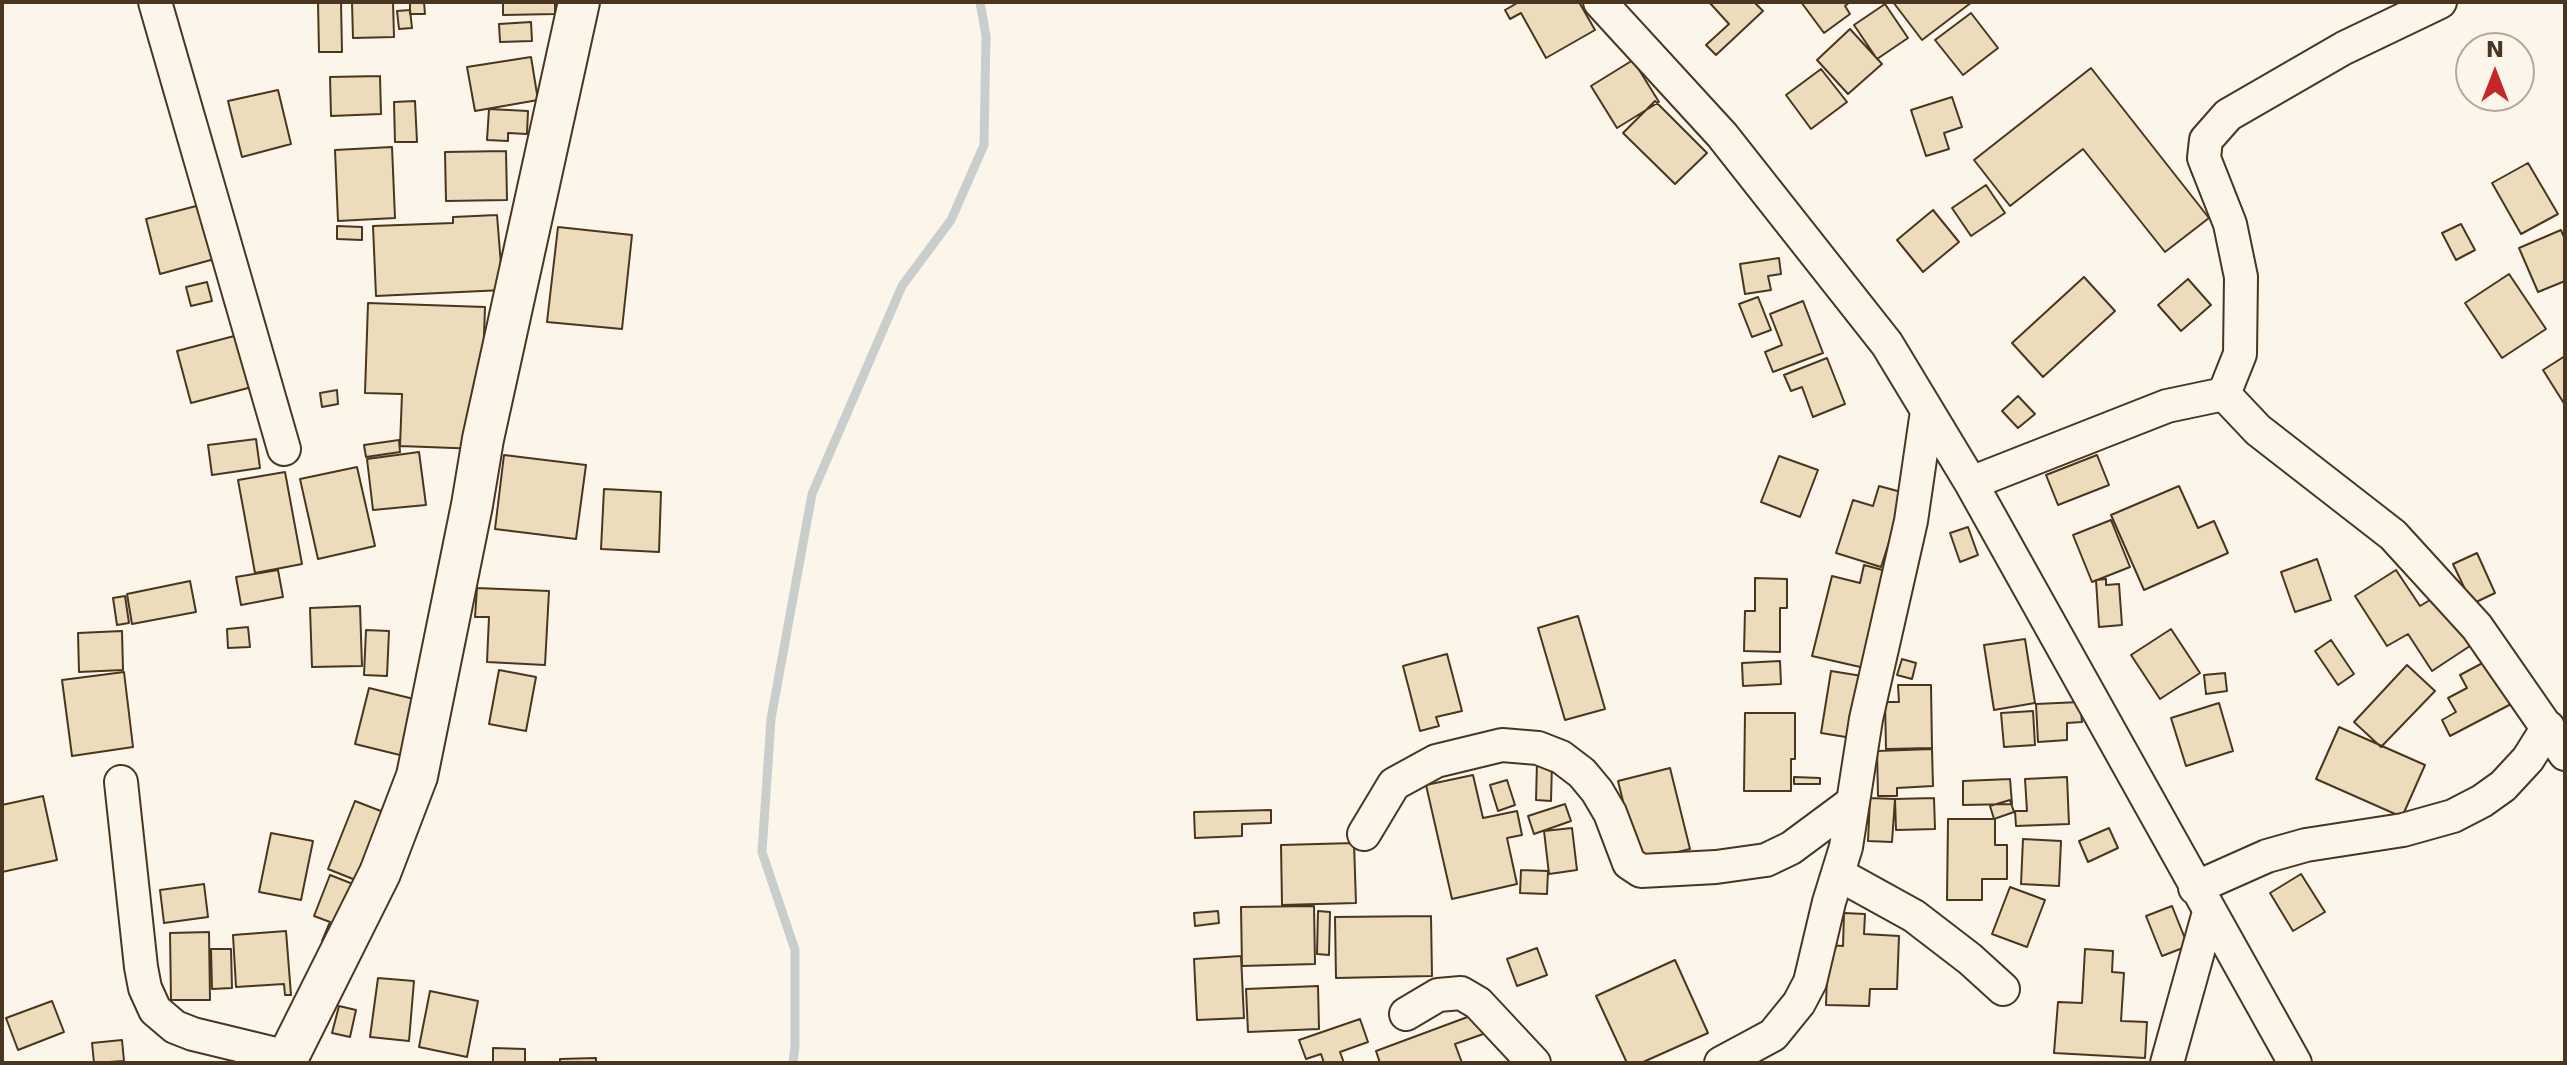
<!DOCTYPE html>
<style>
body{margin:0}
#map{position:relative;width:2567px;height:1065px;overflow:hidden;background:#fbf6e9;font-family:"DejaVu Sans",sans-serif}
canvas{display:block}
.frame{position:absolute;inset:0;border:4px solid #4a3520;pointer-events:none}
.north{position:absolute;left:2455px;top:32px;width:80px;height:80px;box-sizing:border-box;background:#fbf6e9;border:2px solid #b4a999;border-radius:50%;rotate:0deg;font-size:22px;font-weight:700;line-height:32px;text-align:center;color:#4a3520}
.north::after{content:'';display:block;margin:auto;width:28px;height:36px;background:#c62828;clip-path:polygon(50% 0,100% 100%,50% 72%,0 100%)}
</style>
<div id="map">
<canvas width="2567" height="1065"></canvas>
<div class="frame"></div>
<div class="north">N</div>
</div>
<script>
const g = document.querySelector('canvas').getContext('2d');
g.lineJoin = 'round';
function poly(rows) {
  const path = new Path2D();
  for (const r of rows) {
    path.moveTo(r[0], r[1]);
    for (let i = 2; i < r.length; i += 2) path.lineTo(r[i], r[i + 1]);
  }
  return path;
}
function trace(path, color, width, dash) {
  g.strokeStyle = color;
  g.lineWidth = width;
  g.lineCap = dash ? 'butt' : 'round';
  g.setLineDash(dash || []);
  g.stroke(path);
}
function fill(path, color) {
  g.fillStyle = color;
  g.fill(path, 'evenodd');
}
const stream = poly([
 [793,1063,795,1046,795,950,762,852,771,719,812,494,902,286,951,220,984,145,986,36,980,2]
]);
const building = poly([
 [318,2,341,2,342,52,319,52,318,2],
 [352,2,393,2,394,37,353,38,352,2],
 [410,2,424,2,425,14,410,14,410,2],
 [503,2,555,2,555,14,503,15,503,2],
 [1519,2,1579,2,1595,30,1546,58,1521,13,1510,19,1505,10,1519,2],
 [1709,2,1754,2,1763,11,1716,55,1706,45,1729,24,1709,2],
 [1801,2,1850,2,1845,6,1850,14,1824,33,1801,2],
 [1893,2,1972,2,1922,40,1893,2],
 [1885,4,1908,38,1877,59,1854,25,1885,4],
 [410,10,412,28,399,29,397,11,410,10],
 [1971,13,1998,48,1963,75,1935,40,1971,13],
 [531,22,532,41,500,42,499,24,531,22],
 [1850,29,1882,64,1848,94,1817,60,1850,29],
 [531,57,538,100,475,111,467,67,531,57],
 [1633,60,1659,102,1617,128,1591,86,1633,60],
 [2091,68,2209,218,2165,252,2083,149,2010,206,1974,160,2091,68],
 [1821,69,1847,102,1811,129,1786,95,1821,69],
 [380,76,381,114,331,116,330,77,380,76],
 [278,90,291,144,242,157,228,101,278,90],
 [1952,97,1962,127,1944,133,1949,149,1926,156,1911,110,1952,97],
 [415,101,417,142,395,142,394,102,415,101],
 [1655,101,1707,153,1675,184,1623,133,1655,101],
 [489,109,528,111,527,134,508,133,508,141,487,140,489,109],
 [392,147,395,218,338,221,335,150,392,147],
 [506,151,507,200,446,201,445,152,506,151],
 [2528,163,2558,214,2521,234,2492,183,2528,163],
 [1986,185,2005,213,1971,236,1952,208,1986,185],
 [204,204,218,258,160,274,146,219,204,204],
 [1933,210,1959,242,1923,272,1897,240,1933,210],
 [497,215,503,290,376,296,373,226,453,223,453,217,497,215],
 [2461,224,2475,250,2456,260,2442,233,2461,224],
 [337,226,362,227,362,240,337,239,337,226],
 [558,227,632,235,622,329,547,322,558,227],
 [2561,230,2565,240,2565,281,2538,292,2519,248,2561,230],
 [1779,258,1781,274,1768,276,1771,290,1745,294,1740,264,1779,258],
 [2509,274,2546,329,2502,358,2465,303,2509,274],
 [2084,277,2115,311,2043,377,2012,343,2084,277],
 [2188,279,2211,305,2181,331,2158,305,2188,279],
 [207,282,212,301,191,306,186,287,207,282],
 [1758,297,1771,330,1752,337,1739,304,1758,297],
 [1803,301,1823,353,1773,372,1765,352,1782,345,1770,314,1803,301],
 [368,303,485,307,480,449,400,446,402,394,365,393,368,303],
 [238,335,252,387,191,403,177,351,238,335],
 [2565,356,2565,405,2543,370,2565,356],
 [1827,358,1845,404,1813,417,1802,387,1791,391,1784,375,1827,358],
 [337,390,338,404,322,407,320,393,337,390],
 [2018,396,2035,414,2018,428,2002,411,2018,396],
 [256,439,260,468,212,475,208,445,256,439],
 [399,440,400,452,366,457,364,445,399,440],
 [419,452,426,505,373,510,367,459,419,452],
 [504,455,586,465,576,539,495,529,504,455],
 [2097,455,2109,485,2058,505,2046,475,2097,455],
 [1779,456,1818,470,1800,517,1761,502,1779,456],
 [357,467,375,546,318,559,300,479,357,467],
 [285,472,302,564,255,573,238,480,285,472],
 [1879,486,1905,493,1881,567,1836,553,1853,500,1873,506,1879,486],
 [2179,486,2198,528,2214,521,2228,553,2144,590,2111,515,2179,486],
 [604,489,661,492,659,552,601,549,604,489],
 [2111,520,2130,567,2092,582,2073,535,2111,520],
 [1968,527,1978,555,1960,562,1950,533,1968,527],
 [2477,553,2495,593,2472,604,2453,564,2477,553],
 [2317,559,2331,600,2295,612,2281,572,2317,559],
 [1864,565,1890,572,1869,669,1812,656,1832,576,1860,583,1864,565],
 [278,570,283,597,241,605,236,577,278,570],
 [2396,570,2420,606,2440,594,2473,644,2432,671,2408,634,2387,646,2355,596,2396,570],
 [1755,578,1787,579,1787,608,1780,608,1780,652,1744,651,1745,611,1755,611,1755,578],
 [2106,579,2106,585,2119,584,2122,625,2099,627,2096,580,2106,579],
 [190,581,196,612,132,624,127,594,190,581],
 [477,588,549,591,545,665,487,662,489,617,475,617,477,588],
 [125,596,129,623,117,625,113,598,125,596],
 [360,606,362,666,312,667,310,608,360,606],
 [1578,616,1605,709,1565,720,1538,628,1578,616],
 [248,627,250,647,228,648,227,629,248,627],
 [2171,629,2200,673,2160,699,2131,655,2171,629],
 [366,630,389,631,387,676,364,675,366,630],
 [122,631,123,670,79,672,78,633,122,631],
 [2025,639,2035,703,1994,710,1984,645,2025,639],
 [2331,640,2354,674,2338,685,2315,651,2331,640],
 [1447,654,1462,711,1436,717,1439,726,1420,731,1403,666,1447,654],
 [2492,658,2515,702,2450,736,2442,720,2456,712,2448,698,2467,688,2460,675,2492,658],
 [1902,659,1916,663,1912,679,1897,675,1902,659],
 [1780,661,1781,684,1743,686,1742,663,1780,661],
 [2407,665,2435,691,2381,747,2354,722,2407,665],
 [499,670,536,677,526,731,489,724,499,670],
 [1831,671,1862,676,1852,738,1821,733,1831,671],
 [124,672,133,747,72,756,62,680,124,672],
 [2225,673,2227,691,2206,694,2204,675,2225,673],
 [1898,685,1931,685,1932,748,1886,749,1885,702,1899,702,1898,685],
 [369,688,422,701,408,757,355,744,369,688],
 [2080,702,2082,722,2067,723,2067,740,2038,742,2036,704,2080,702],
 [2219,703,2233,751,2186,766,2171,718,2219,703],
 [2033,711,2035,745,2004,747,2001,713,2033,711],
 [1745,713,1795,713,1795,759,1791,759,1791,791,1744,791,1745,713],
 [2339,727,2425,765,2402,817,2316,779,2339,727],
 [1932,749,1933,786,1897,788,1897,796,1878,796,1877,751,1932,749],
 [1537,762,1552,763,1551,801,1536,800,1537,762],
 [1670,768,1690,849,1638,862,1618,781,1670,768],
 [1473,775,1483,818,1517,811,1522,835,1507,838,1517,884,1452,899,1426,785,1473,775],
 [1794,777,1820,778,1820,784,1794,784,1794,777],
 [2067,777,2069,824,2016,826,2015,811,2027,811,2025,779,2067,777],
 [2010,779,2012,804,1963,805,1963,781,2010,779],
 [1507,780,1515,805,1498,811,1490,785,1507,780],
 [43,796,57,860,2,872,2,805,43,796],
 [1870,798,1895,799,1892,842,1868,841,1870,798],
 [1934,798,1935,829,1896,830,1895,799,1934,798],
 [2010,800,2014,812,1994,819,1990,806,2010,800],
 [355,801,386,813,358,881,328,869,355,801],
 [1565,804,1571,821,1534,834,1528,816,1565,804],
 [1271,810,1271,823,1242,824,1242,836,1195,838,1194,812,1271,810],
 [1948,819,1995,819,1995,845,2007,845,2007,879,1982,879,1982,900,1947,900,1948,819],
 [1572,828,1577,870,1549,874,1544,831,1572,828],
 [2109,828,2118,848,2088,862,2079,841,2109,828],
 [271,833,313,841,301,900,259,892,271,833],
 [2023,839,2061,841,2059,886,2021,884,2023,839],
 [1354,843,1356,903,1282,905,1281,845,1354,843],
 [1521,870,1548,871,1547,894,1520,893,1521,870],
 [2301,874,2325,912,2293,931,2270,893,2301,874],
 [330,875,353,884,330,944,322,941,330,922,314,916,330,875],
 [204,884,208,917,164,923,160,890,204,884],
 [2010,887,2045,900,2027,947,1992,934,2010,887],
 [1314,906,1315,964,1242,966,1241,907,1314,906],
 [2172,906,2188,946,2162,956,2146,916,2172,906],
 [1218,911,1219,923,1195,926,1194,913,1218,911],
 [1318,911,1330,912,1329,955,1317,954,1318,911],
 [1844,913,1865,914,1864,934,1899,936,1897,989,1870,989,1869,1006,1826,1005,1828,945,1843,946,1844,913],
 [1431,916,1432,976,1336,978,1335,917,1431,916],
 [286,931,291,995,285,995,284,984,236,987,233,935,286,931],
 [209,932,210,1000,171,1000,170,933,209,932],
 [1537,948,1547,975,1517,986,1507,959,1537,948],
 [211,949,231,949,232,988,212,989,211,949],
 [2085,949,2113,951,2112,972,2124,973,2121,1021,2147,1022,2145,1058,2054,1053,2058,1002,2082,1003,2085,949],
 [1241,956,1244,1018,1197,1020,1194,959,1241,956],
 [1675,960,1708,1033,1641,1063,1627,1063,1596,996,1675,960],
 [378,978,414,981,409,1041,370,1037,378,978],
 [1318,986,1319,1029,1248,1032,1246,989,1318,986],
 [430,991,478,1001,467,1057,419,1047,430,991],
 [52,1001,64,1032,18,1050,6,1018,52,1001],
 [339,1006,356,1010,350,1037,332,1033,339,1006],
 [1481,1012,1489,1032,1455,1044,1462,1063,1380,1063,1376,1051,1481,1012],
 [1360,1019,1368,1042,1340,1052,1344,1063,1324,1063,1321,1054,1306,1059,1299,1040,1360,1019],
 [122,1040,124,1061,94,1063,92,1043,122,1040],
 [493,1048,525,1049,525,1063,493,1063,493,1048],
 [596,1058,596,1063,560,1063,560,1059,596,1058]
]);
const minor = poly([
 [155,2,284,449],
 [1600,2,1722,135,1887,344,1971,483,2295,1063],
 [2224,394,2240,354,2241,277,2230,224,2204,158,2206,140,2228,115,2344,48,2440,2],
 [2224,394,2258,430,2393,535,2477,627,2565,754],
 [1971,483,2167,406,2224,394],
 [121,782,141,967,145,988,155,1010,175,1027,193,1034,288,1057],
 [1364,834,1394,784,1436,761,1502,745,1538,748,1561,757,1582,773,1597,791,1610,813,1629,863,1641,871,1716,867,1766,860,1791,848,1853,802],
 [1838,874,1914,916,1970,959,2003,989],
 [2195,888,2267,856,2306,845,2403,830,2453,816,2482,801,2503,786,2528,759,2548,727],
 [1406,1014,1438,995,1461,993,1478,1003,1534,1063],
 [1721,1063,1773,1035,1799,1003,1810,982,1829,902,1846,847,1866,719,1911,521,1927,411],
 [2167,1063,2209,912]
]);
const major = poly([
 [285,1063,380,873,417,776,472,505,483,439,579,2]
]);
trace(stream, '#c9cecd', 9);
fill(building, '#ecdcbc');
trace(building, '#4a3520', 2);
trace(minor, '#4a3520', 36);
trace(major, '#4a3520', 44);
trace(minor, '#fbf6e9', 32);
trace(major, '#fbf6e9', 40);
</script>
